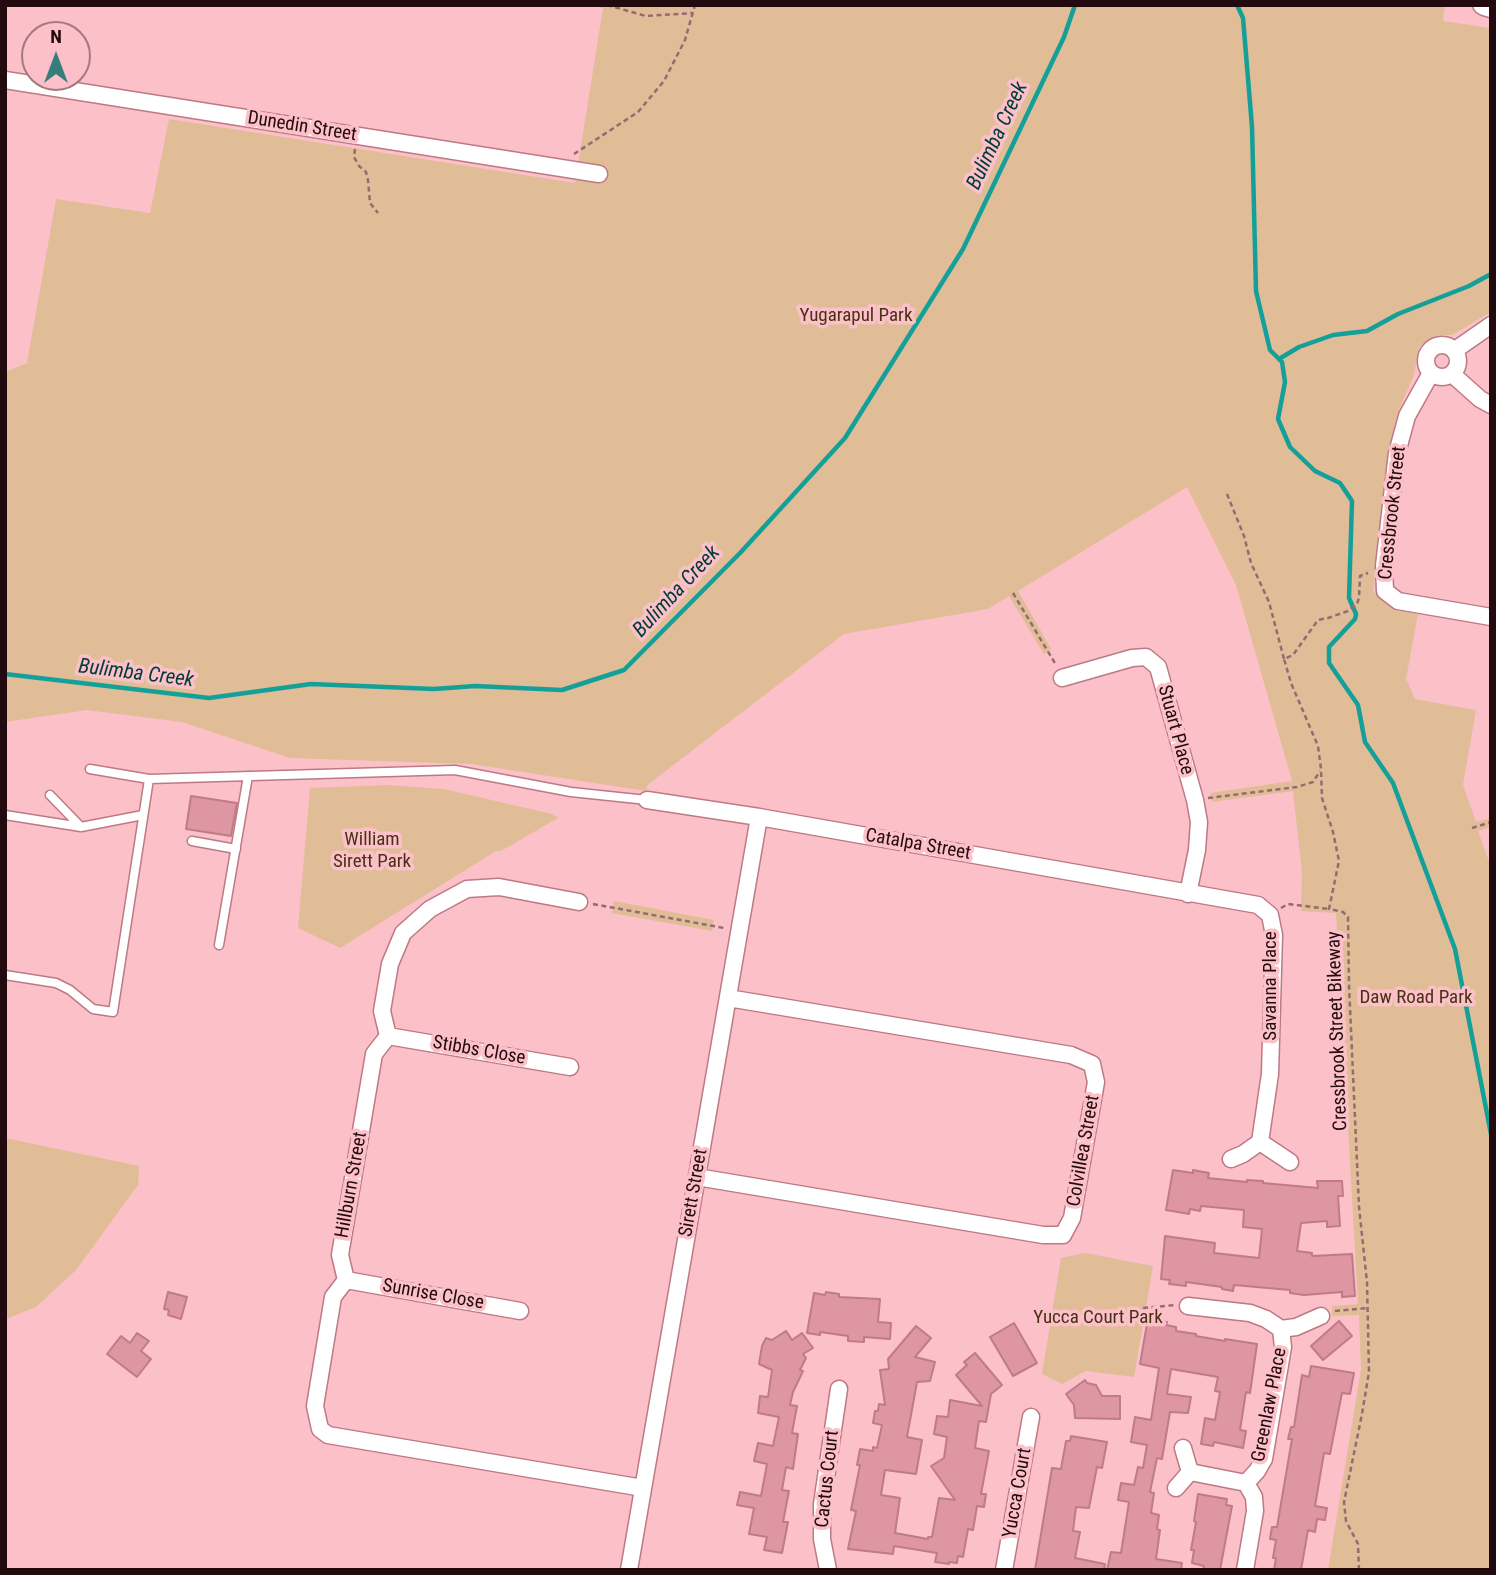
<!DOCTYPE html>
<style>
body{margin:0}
#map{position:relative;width:1496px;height:1575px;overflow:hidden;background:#fcc0c9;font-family:"Roboto Condensed",sans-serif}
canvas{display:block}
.frame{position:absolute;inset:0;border:7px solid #230a0f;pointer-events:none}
.north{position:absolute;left:21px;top:21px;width:70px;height:70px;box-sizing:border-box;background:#fcc0c9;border:2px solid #a5777f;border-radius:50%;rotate:0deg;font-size:19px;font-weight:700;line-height:28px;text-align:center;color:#230a0f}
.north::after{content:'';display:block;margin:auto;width:24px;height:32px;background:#367e79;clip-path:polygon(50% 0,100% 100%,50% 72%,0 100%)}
</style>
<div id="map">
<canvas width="1496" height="1575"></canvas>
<div class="frame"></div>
<div class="north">N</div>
</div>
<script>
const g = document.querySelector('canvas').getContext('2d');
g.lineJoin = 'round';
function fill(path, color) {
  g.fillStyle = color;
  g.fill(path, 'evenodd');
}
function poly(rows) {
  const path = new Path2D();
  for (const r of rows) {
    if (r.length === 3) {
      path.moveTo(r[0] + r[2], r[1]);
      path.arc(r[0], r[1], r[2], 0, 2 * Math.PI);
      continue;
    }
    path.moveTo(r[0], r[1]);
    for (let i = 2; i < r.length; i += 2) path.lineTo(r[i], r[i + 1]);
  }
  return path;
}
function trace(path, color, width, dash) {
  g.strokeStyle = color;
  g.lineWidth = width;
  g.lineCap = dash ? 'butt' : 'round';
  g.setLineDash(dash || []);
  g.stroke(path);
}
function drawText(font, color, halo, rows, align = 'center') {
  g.font = font + ' "Roboto Condensed",sans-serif';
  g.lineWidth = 7;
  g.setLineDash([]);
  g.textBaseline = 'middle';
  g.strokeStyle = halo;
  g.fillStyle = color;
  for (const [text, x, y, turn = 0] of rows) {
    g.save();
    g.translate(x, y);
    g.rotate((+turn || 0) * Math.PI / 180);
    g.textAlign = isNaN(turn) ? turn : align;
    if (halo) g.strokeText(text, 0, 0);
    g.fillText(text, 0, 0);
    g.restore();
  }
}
const green = poly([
 [585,5,1445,5,1443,21,1491,28,1491,312,1452,335,1440,335,1433,337,1419,347,1414,375,1397,414,1390,447,1373,592,1398,611,1418,614,1406,679,1415,699,1476,710,1463,785,1476,822,1491,818,1491,827,1478,831,1491,867,1491,1570,1328,1570,1361,1369,1359,1315,1332,1316,1332,1306,1358,1304,1336,913,1301,911,1302,872,1293,791,1212,802,1210,793,1292,781,1236,585,1187,487,1018,591,1051,649,1044,654,1009,596,988,609,844,634,650,783,647,786,646,791,471,764,290,758,182,722,87,710,5,722,5,372,27,363,56,199,150,213,169,119,575,183,603,8],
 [389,785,444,789,552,814,558,818,501,851,496,851,340,948,298,928,310,788],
 [614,901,714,920,712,931,612,913],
 [5,1138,139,1166,138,1185,76,1270,36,1307,6,1319,5,1322],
 [1085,1253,1153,1266,1134,1377,1086,1371,1062,1384,1042,1374,1061,1258]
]);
const stream = poly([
 [1237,5,1243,18,1252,127,1256,291,1270,350,1282,362,1285,382,1278,419,1290,447,1315,471,1340,483,1352,501,1349,598,1356,614,1355,619,1329,647,1329,663,1358,705,1365,742,1393,783,1455,949,1491,1134],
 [1279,359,1299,347,1333,335,1367,331,1398,314,1469,286,1491,274],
 [5,674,209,698,311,684,434,689,475,686,562,690,624,670,741,552,845,438,963,249,1064,37,1075,5]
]);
const building = poly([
 [191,796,237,803,231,836,186,829,191,796],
 [1173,1170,1193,1173,1193,1170,1209,1173,1208,1178,1247,1182,1247,1180,1263,1181,1263,1183,1318,1188,1317,1181,1342,1181,1343,1196,1338,1196,1340,1226,1327,1227,1327,1221,1301,1223,1297,1251,1312,1253,1312,1256,1352,1254,1355,1296,1342,1297,1342,1292,1304,1295,1290,1293,1290,1290,1234,1285,1233,1291,1222,1289,1222,1287,1186,1282,1186,1286,1169,1284,1170,1280,1161,1279,1165,1236,1215,1243,1214,1253,1259,1258,1262,1229,1243,1227,1244,1210,1201,1206,1200,1211,1190,1209,1189,1214,1166,1210,1173,1170],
 [168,1292,187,1297,181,1319,168,1315,169,1310,164,1309,168,1292],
 [826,1292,839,1294,839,1297,880,1299,878,1322,891,1323,890,1339,864,1337,864,1342,848,1341,848,1336,820,1332,820,1335,807,1333,814,1293,825,1295,826,1292],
 [1148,1318,1167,1322,1166,1325,1176,1327,1176,1331,1196,1334,1196,1336,1225,1341,1225,1339,1257,1344,1250,1393,1246,1392,1240,1430,1246,1431,1243,1448,1214,1442,1213,1446,1201,1444,1205,1418,1215,1420,1220,1392,1215,1391,1218,1377,1171,1369,1167,1394,1191,1397,1188,1413,1170,1412,1162,1459,1157,1458,1150,1492,1154,1493,1151,1513,1159,1515,1157,1529,1160,1530,1156,1559,1182,1563,1181,1570,1107,1570,1111,1552,1121,1553,1129,1502,1118,1500,1121,1483,1134,1485,1138,1467,1143,1468,1147,1445,1131,1442,1135,1417,1151,1420,1159,1368,1140,1364,1148,1318],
 [1339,1321,1352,1336,1323,1360,1311,1346,1339,1321],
 [1014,1323,1037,1363,1013,1376,990,1337,1014,1323],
 [916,1326,931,1338,915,1357,935,1362,930,1381,917,1382,907,1437,922,1440,916,1474,885,1470,881,1495,900,1498,895,1533,928,1539,928,1537,932,1537,939,1498,955,1500,931,1466,944,1458,947,1437,934,1434,937,1416,948,1417,950,1400,982,1406,956,1375,967,1365,964,1362,975,1353,1002,1385,991,1394,986,1422,979,1421,975,1448,989,1451,981,1494,986,1494,984,1507,977,1506,973,1530,968,1529,963,1557,958,1556,957,1563,949,1562,949,1564,935,1562,937,1553,894,1546,893,1554,848,1549,856,1511,851,1510,860,1465,857,1465,860,1449,873,1451,873,1447,877,1448,882,1425,873,1423,875,1411,878,1411,879,1404,885,1405,880,1370,889,1369,888,1359,916,1326],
 [786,1331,792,1340,802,1333,813,1348,803,1354,806,1358,800,1370,803,1371,793,1392,790,1405,797,1406,792,1433,798,1434,793,1469,786,1467,782,1490,789,1491,783,1522,788,1522,782,1553,764,1550,767,1537,749,1534,754,1508,737,1505,740,1492,761,1496,767,1464,754,1461,758,1443,773,1446,779,1417,758,1413,760,1396,768,1397,772,1370,759,1364,762,1346,766,1338,772,1340,786,1331],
 [137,1333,149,1341,141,1351,151,1359,137,1377,107,1354,121,1336,130,1343,137,1333],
 [1311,1366,1354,1373,1350,1394,1342,1393,1330,1454,1324,1453,1315,1506,1327,1508,1325,1520,1317,1519,1315,1532,1308,1530,1301,1570,1274,1570,1276,1558,1273,1558,1276,1540,1270,1539,1272,1527,1277,1527,1292,1439,1288,1439,1291,1427,1294,1427,1302,1375,1309,1377,1311,1366],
 [1085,1380,1087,1383,1096,1385,1102,1396,1120,1396,1120,1419,1075,1418,1074,1405,1066,1394,1085,1380],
 [1071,1436,1107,1442,1102,1468,1097,1467,1089,1508,1076,1507,1073,1531,1080,1532,1075,1558,1105,1564,1104,1570,1035,1570,1052,1468,1061,1469,1066,1441,1070,1441,1071,1436],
 [1198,1494,1227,1499,1226,1505,1232,1506,1220,1570,1203,1570,1204,1566,1192,1563,1194,1550,1191,1550,1196,1522,1194,1521,1198,1494]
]);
const path = poly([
 [607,5,646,16,693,13],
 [355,149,354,157,359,166,366,172,368,180,370,203,378,213],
 [574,154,638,112,664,81,685,40,695,5],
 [1227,494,1244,536,1251,563,1269,602,1284,659],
 [1013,593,1056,665],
 [1208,798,1297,787,1313,782,1320,771],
 [1472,828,1491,822],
 [593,904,724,928],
 [1281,908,1288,904,1329,909],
 [1143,1308,1175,1305],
 [1335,1311,1367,1308],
 [1359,1570,1358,1544,1346,1521,1344,1502,1362,1414,1369,1372,1367,1282,1359,1207,1349,985,1348,917,1343,912,1329,909,1339,861,1333,832,1322,798,1321,769,1318,746,1291,683,1284,659,1293,655,1318,620,1328,618,1348,611,1357,604,1359,598,1360,576,1368,573]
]);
const service = poly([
 [90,769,149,779,455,770,571,792,647,800],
 [50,795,81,827],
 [5,815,81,827,143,815],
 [192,841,236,849],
 [219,945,248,776],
 [5,975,56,983,70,990,93,1009,113,1012,149,779]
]);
const minor = poly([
 [1481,5,1484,7,1491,9],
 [5,80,599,174],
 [1442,361,16],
 [1455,350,1491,325],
 [1431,373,1407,416,1397,453,1384,566,1385,591,1398,601,1491,617],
 [1452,374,1480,399,1491,405],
 [1062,678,1132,658,1146,657,1158,667,1195,800,1199,822,1197,850,1188,894],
 [647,800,759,817,1258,905,1270,915,1274,935,1270,1074,1260,1142],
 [579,902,499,887,467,889,430,909,403,933,390,964,382,1011,388,1036,374,1054,340,1255,346,1280,333,1297,315,1406,320,1429,328,1435,643,1488],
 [388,1036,570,1067],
 [1231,1159,1243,1154,1260,1142,1290,1162],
 [697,1177,1043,1235,1063,1235,1072,1218,1096,1082,1092,1064,1071,1055,728,998],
 [346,1280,520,1311],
 [1188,1306,1250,1313,1266,1319,1281,1329,1283,1347,1264,1459,1257,1471,1246,1483,1254,1497,1255,1511,1245,1570],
 [1281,1329,1296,1327,1321,1316],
 [1190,1472,1246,1483],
 [1176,1488,1190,1472,1183,1448],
 [629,1570,759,817],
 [828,1570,822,1539,822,1504,839,1389],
 [1004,1570,1031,1417]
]);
const streetNames = [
 ["Dunedin Street",302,127,9],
 ["Cressbrook Street",1393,513,-84],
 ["Stuart Place",1175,730,75],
 ["Catalpa Street",918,845,10],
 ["Savanna Place",1271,986,-90],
 ["Cressbrook Street Bikeway",1338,1031,-92],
 ["Stibbs Close",479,1051,10],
 ["Colvillea Street",1084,1151,-80],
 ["Hillburn Street",352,1185,-80],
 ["Sirett Street",694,1193,-80],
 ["Sunrise Close",433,1295,10],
 ["Greenlaw Place",1270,1405,-79],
 ["Cactus Court",828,1479,-84],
 ["Yucca Court",1018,1493,-80]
];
const parkNames = [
 ["Yugarapul Park",856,316],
 ["William",372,840],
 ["Sirett Park",372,862],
 ["Daw Road Park",1416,998],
 ["Yucca Court Park",1098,1318]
];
const waterNames = [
 ["Bulimba Creek",998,136,-65],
 ["Bulimba Creek",677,592,-47],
 ["Bulimba Creek",136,674,7]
];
fill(green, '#e0bd97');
trace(stream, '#14a099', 4.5);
fill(building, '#dd96a2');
trace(building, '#bf7b86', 2);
trace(service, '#bd7984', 11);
trace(minor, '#bd7984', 19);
trace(path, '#956a71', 2.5, [5, 3.5]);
trace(service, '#fff', 8);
trace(minor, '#fff', 16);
drawText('19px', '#230a0f', '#fcc0c9', streetNames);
drawText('19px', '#493114', '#fcc0c9', parkNames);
drawText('italic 21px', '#013c39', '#fcc0c9', waterNames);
</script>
